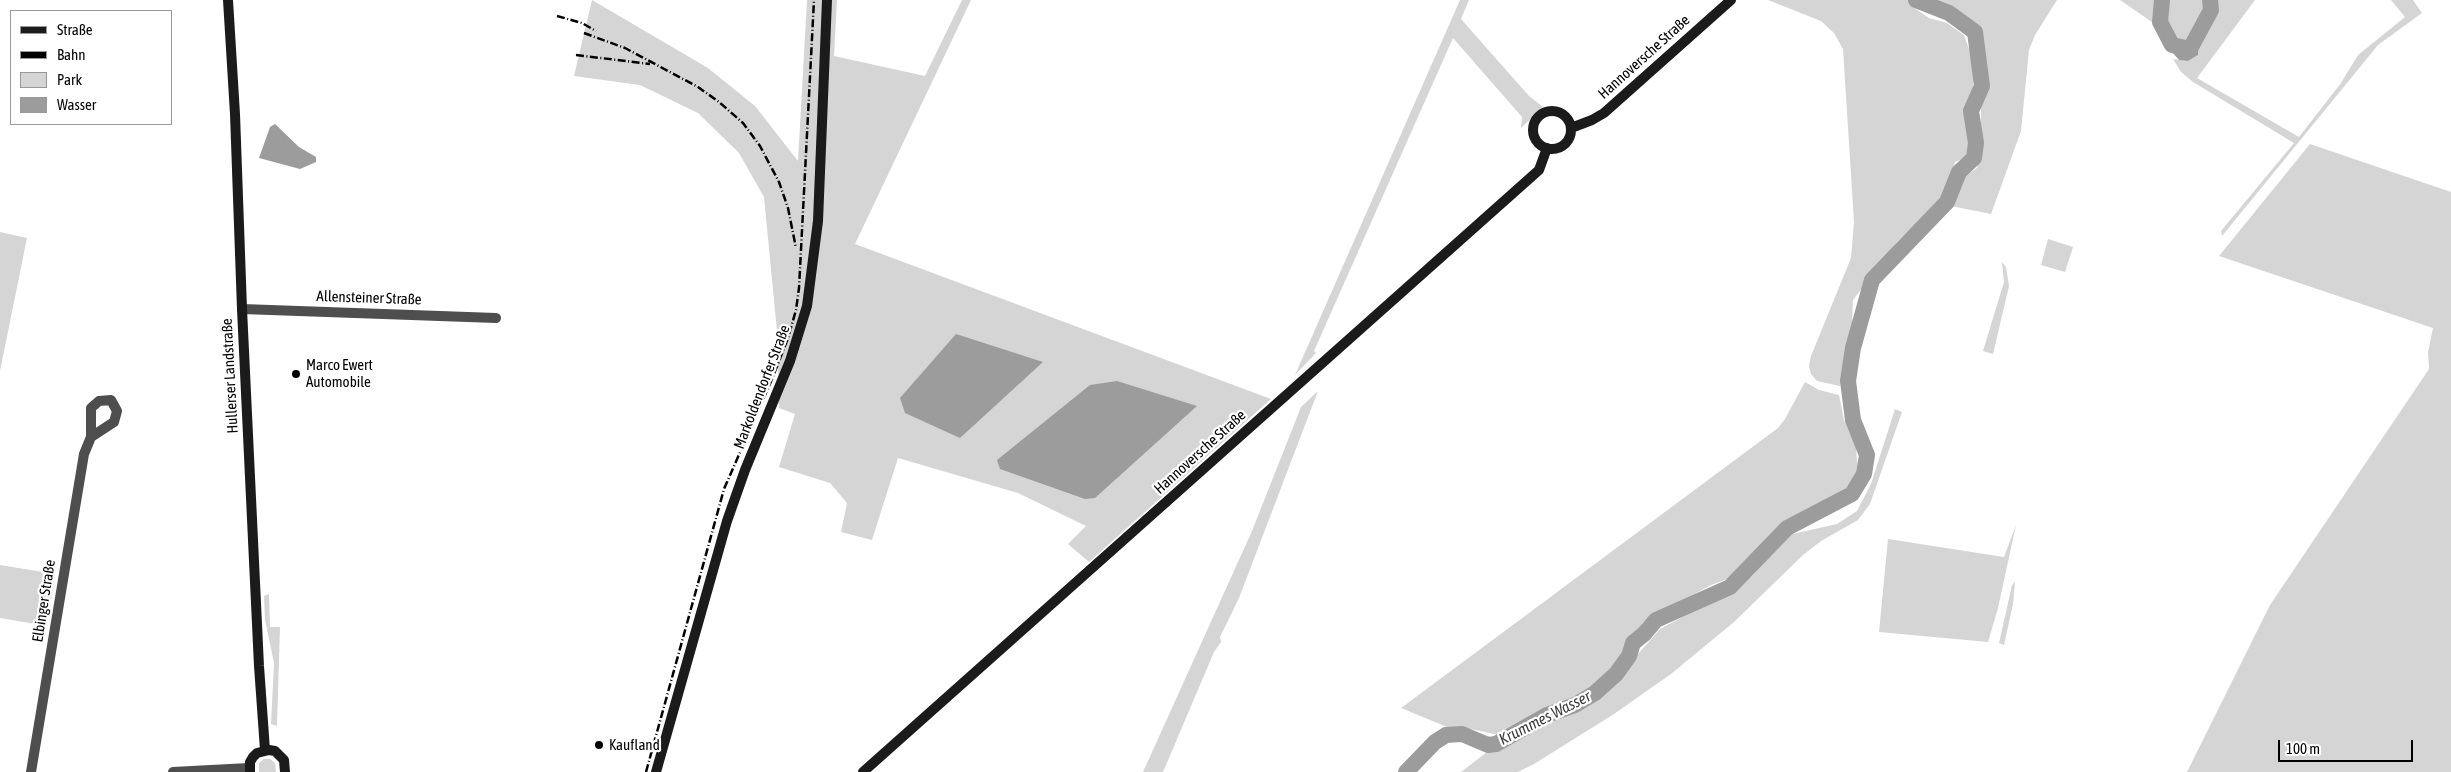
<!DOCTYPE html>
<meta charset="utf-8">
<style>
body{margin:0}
#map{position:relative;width:2451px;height:772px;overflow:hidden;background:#fff;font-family:"Asap Condensed",sans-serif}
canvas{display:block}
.legend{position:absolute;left:10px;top:10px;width:162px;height:115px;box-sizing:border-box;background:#fff;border:1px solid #999;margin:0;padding:6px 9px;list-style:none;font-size:15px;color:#000}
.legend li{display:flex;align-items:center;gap:10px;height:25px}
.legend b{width:25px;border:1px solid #999}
.scale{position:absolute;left:2278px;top:740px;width:135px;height:22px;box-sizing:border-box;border:2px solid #000;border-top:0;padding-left:6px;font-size:15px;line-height:18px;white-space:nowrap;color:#000;-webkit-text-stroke:4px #fff;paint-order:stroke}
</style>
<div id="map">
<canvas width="2451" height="772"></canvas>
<ul class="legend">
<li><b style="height:6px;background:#1b1b1b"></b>Straße</li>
<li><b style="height:6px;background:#000"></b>Bahn</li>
<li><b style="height:14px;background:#d5d5d5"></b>Park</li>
<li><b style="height:14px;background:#9c9c9c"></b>Wasser</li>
</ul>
<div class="scale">100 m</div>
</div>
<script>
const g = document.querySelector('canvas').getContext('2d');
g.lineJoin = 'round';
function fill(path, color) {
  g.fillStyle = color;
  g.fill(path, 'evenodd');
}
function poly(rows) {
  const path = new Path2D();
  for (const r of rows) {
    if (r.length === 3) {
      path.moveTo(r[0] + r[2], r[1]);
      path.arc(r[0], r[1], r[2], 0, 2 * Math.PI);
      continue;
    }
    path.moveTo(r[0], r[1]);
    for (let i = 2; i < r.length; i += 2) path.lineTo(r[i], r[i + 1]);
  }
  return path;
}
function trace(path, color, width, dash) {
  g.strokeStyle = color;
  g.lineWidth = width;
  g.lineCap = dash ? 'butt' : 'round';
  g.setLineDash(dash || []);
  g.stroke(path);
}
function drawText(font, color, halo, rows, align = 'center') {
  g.font = font + ' "Asap Condensed",sans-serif';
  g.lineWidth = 4.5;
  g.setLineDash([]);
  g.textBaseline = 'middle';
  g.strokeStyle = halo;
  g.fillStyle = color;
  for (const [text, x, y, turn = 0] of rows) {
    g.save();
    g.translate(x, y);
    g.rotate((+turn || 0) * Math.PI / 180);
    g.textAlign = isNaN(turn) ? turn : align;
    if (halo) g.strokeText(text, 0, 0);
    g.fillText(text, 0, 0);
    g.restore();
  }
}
const green = poly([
 [592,0,708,68,755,106,798,161,807,0,837,0,834,56,925,76,962,0,971,0,855,244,1271,399,1089,562,1068,544,1086,526,1018,493,898,458,872,540,841,532,847,503,830,483,779,467,795,414,779,408,777,331,764,197,739,153,698,113,640,85,574,76],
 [1460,0,1469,0,1461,19,1529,96,1543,107,1521,128,1522,117,1453,38,1314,351,1316,353,1295,375],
 [1768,0,1908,0,1913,7,1929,18,1947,23,1964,35,1974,63,1973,87,1967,102,1971,134,1967,157,1955,162,1943,199,1897,242,1853,300,1852,323,1840,386,1817,381,1811,374,1809,366,1811,356,1851,258,1854,222,1843,49,1834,33,1821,21],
 [1928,0,2057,0,2035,35,2029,50,2021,131,1991,214,1951,206,1963,177,1977,168,1981,153,1981,106,1988,91,1983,40,1978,30,1953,10],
 [2120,0,2205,0,2206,11,2190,38,2179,43,2175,38],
 [2217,0,2255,0,2197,78,2299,137,2341,83,2358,55,2405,17,2391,0,2413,0,2422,13,2378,45,2222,236,2221,231,2294,143,2193,82,2181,72,2173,59,2188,61,2198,55,2199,42,2218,10],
 [2310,144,2451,192,2451,772,2187,772,2270,605,2429,369,2428,352,2433,328,2219,256],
 [0,232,27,238,0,371],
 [2048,239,2073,247,2065,272,2041,265],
 [2002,262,2006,267,2009,286,1993,354,1983,351,2004,282],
 [1805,382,1819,390,1839,395,1844,420,1856,447,1858,473,1850,490,1785,522,1733,577,1711,585,1643,622,1638,631,1629,637,1621,658,1609,675,1583,697,1535,713,1512,730,1499,735,1461,727,1447,727,1401,708,1778,428,1785,419],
 [1318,391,1239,598,1220,637,1221,642,1214,652,1163,772,1143,772,1252,531,1301,407],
 [1895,409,1902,412,1870,504,1858,520,1821,541,1803,555,1734,622,1671,674,1614,714,1534,764,1518,772,1461,772,1487,752,1492,751,1528,729,1585,704,1605,691,1660,629,1733,590,1752,576,1788,535,1837,524,1857,511,1871,484],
 [2016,525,1998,608,1988,642,1879,632,1888,539,2004,557],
 [0,565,55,574,47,626,0,618],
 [2015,582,2013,604,2004,645,1999,643,2012,585],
 [269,594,270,627,280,627,277,726,271,724,274,663,265,620,264,596],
 [264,759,270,759,275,763,276,772,259,772,259,763]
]);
const water = poly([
 [2195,30,2203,34,2199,42,2198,55,2188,61,2179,60,2173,53,2175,38,2180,43,2190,38],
 [275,124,299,147,316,157,316,162,300,169,259,158,270,127],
 [956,334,1043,362,960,438,905,413,900,398],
 [1117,381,1197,406,1095,498,1085,499,1000,469,997,460,1090,385]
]);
const river = poly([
 [2162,0,2160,22,2172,45,2190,49,2211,10,2210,0],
 [1406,772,1435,742,1446,735,1462,734,1488,745,1496,744,1547,715,1575,705,1595,693,1616,674,1629,656,1633,643,1644,634,1656,620,1730,587,1787,528,1852,494,1864,474,1867,455,1853,420,1848,381,1853,348,1872,280,1947,202,1959,172,1974,158,1976,143,1971,111,1982,86,1975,32,1949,13,1916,0]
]);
const street = poly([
 [242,309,496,318],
 [31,772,84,454,91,437,91,408,99,401,111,400,117,411,114,422,91,437],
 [173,772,249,768]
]);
const secondary = poly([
 [228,0,235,114,242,309,259,666,265,750],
 [1552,130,19],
 [1571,128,1592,120,1604,113,1731,0],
 [250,772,250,762,253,757,257,753,269,750,275,751,284,760,285,772],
 [656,772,727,521,745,470,790,361,807,306,818,221,827,0],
 [863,772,1539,170,1547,148]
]);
const rail = poly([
 [557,16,582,23,596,31],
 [584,33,625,48,698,87,719,102,743,123,760,146,779,182,788,208,796,248],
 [576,55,650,64],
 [646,772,724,489,772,379,788,338,796,310,799,288,814,0]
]);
const markers = [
 [296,374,5,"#000"],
 [599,745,5,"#000"]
];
const streetNames = [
 ["Hannoversche Straße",1644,57,-42],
 ["Allensteiner Straße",369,298,2],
 ["Hullerser Landstraße",230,376,-93],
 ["Markoldendorfer Straße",762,387,-69],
 ["Hannoversche Straße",1200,452,-42],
 ["Elbinger Straße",44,601,-81]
];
const poiNames = [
 ["Marco Ewert",306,365],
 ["Automobile",306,382],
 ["Kaufland",609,745]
];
const waterNames = [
 ["Krummes Wasser",1545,718,-27]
];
fill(green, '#d5d5d5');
fill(water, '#9c9c9c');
trace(river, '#9c9c9c', 16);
trace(street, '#4e4e4e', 10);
trace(secondary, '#1b1b1b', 10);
trace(rail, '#000', 2.5, [8, 2.5, 1, 2.5]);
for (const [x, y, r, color] of markers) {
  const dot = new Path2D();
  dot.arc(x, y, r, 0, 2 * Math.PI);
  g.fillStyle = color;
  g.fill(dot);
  trace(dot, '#fff', 2);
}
drawText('15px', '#000', '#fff', streetNames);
drawText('15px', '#000', '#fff', poiNames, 'left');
drawText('italic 16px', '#3d3d3d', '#fff', waterNames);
</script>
